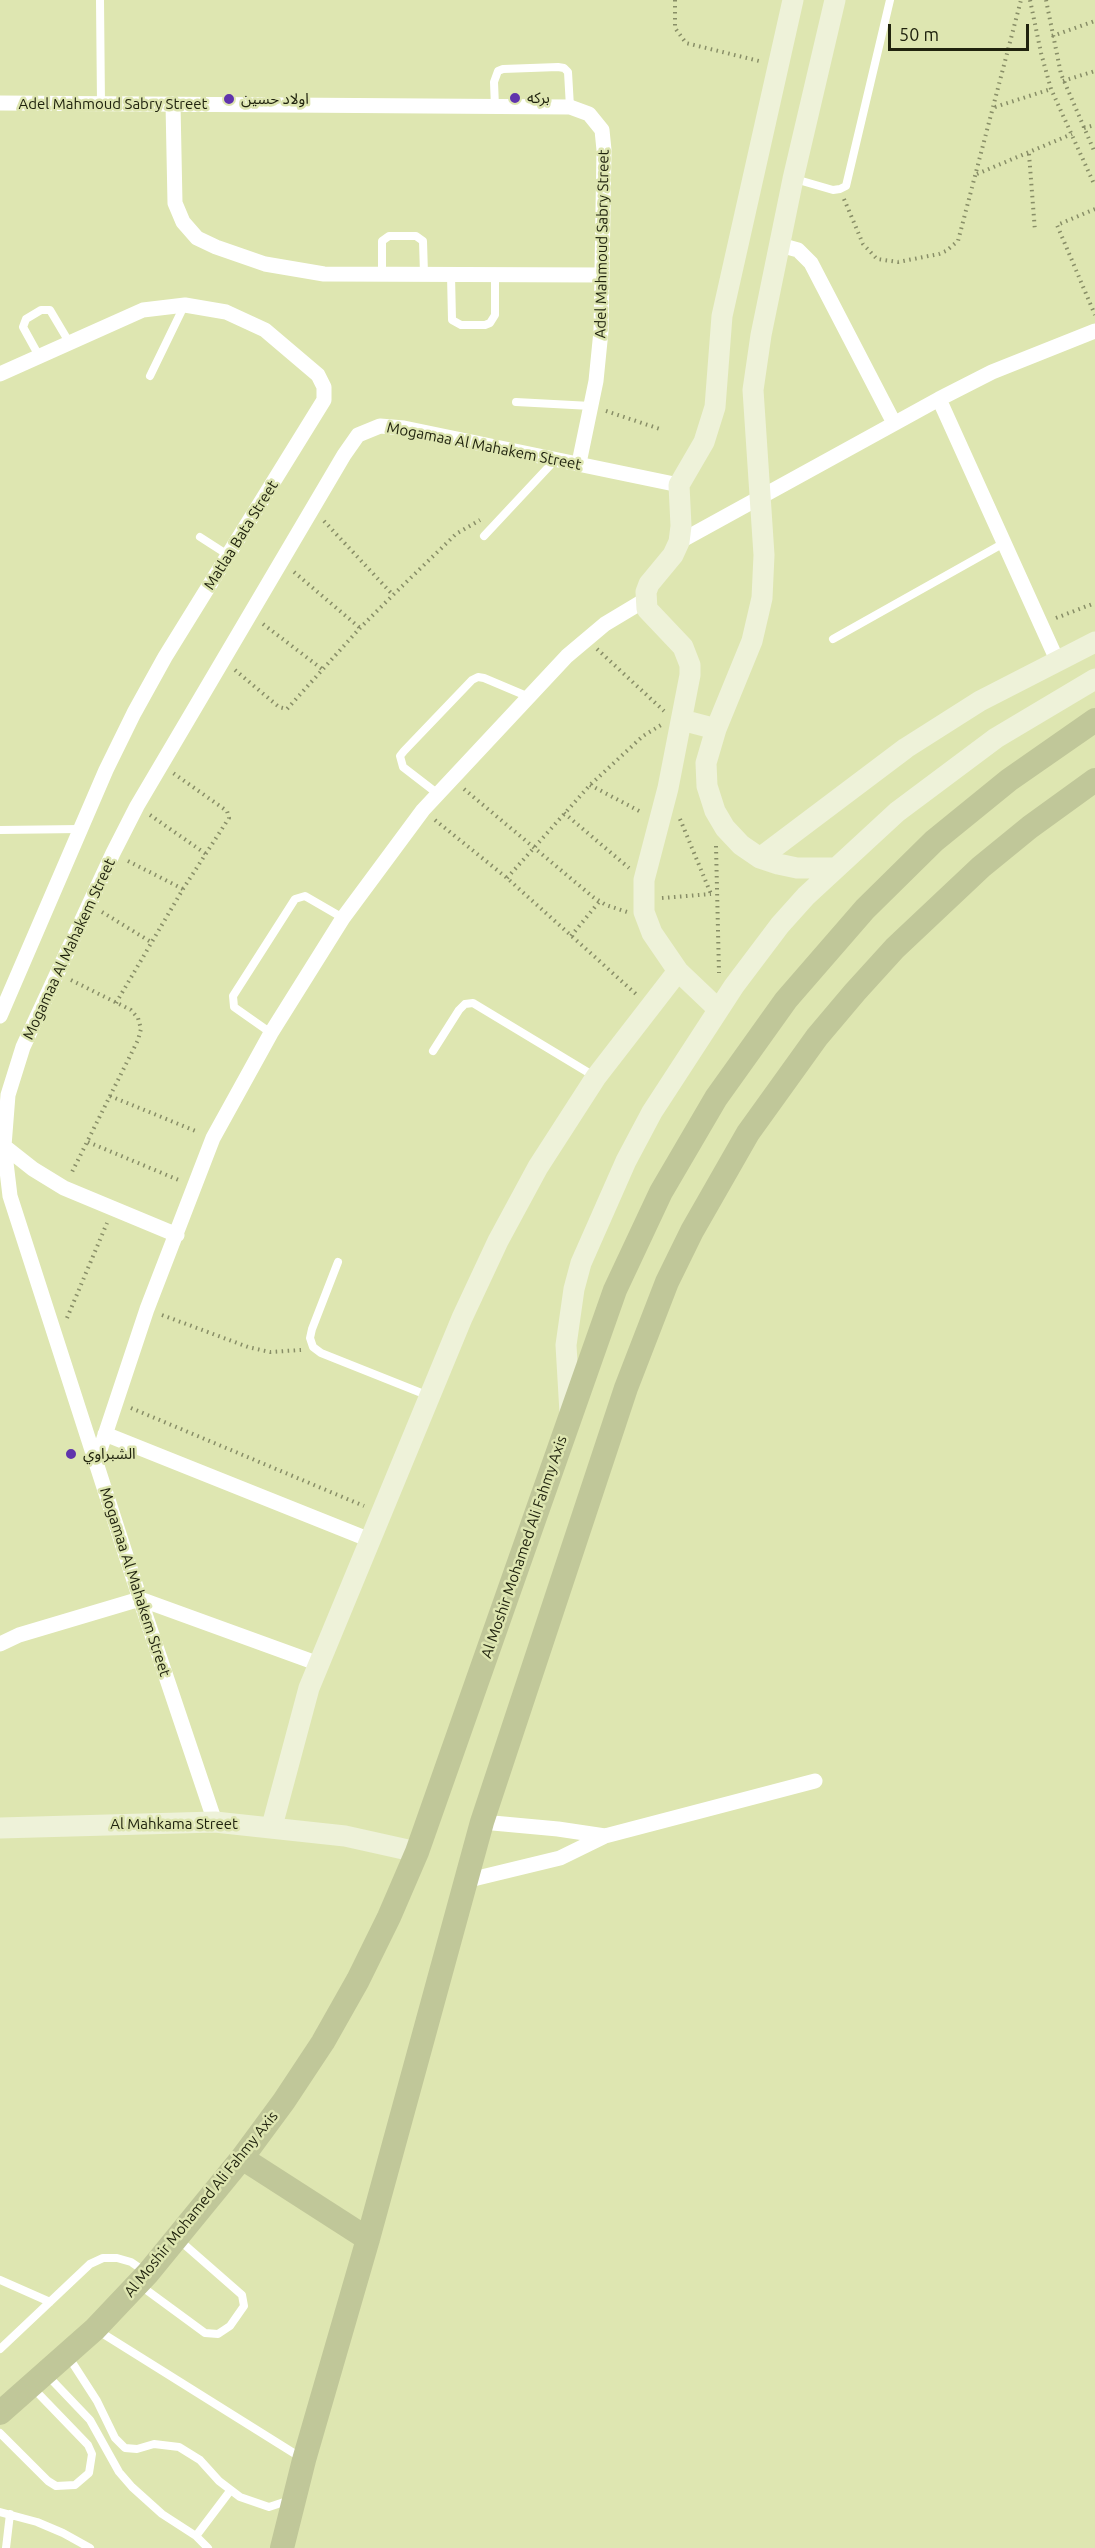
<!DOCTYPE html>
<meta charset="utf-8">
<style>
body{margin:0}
#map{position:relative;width:1095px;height:2548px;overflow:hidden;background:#dee6b1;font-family:Ubuntu,sans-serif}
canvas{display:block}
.scale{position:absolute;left:888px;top:24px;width:141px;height:27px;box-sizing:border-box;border:3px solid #20230e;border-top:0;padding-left:8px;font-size:18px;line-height:21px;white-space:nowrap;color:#20230e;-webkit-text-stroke:4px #dee6b1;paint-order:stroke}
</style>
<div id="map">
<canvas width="1095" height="2548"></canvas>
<div class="scale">50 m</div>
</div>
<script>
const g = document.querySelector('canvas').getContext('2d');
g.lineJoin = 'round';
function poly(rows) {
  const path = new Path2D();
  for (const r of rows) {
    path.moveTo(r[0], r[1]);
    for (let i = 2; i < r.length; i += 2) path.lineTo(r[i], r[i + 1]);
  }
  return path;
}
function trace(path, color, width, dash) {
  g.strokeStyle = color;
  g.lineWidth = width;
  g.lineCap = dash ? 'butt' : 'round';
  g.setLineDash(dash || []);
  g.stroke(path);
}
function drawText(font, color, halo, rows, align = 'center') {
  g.font = font + ' Ubuntu,"Noto Sans Arabic",sans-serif';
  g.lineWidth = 5;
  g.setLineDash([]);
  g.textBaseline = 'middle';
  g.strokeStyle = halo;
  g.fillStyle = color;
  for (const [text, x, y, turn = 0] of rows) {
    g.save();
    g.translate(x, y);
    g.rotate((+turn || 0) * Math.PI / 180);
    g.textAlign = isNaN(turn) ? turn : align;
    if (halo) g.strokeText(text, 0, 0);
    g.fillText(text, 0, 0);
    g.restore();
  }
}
const path = poly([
 [675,0,675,28,686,43,759,61],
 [1030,0,1041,53,1051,89,1095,186],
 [1046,0,1061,74,1095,153],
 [1052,36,1095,21],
 [1063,81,1095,71],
 [995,107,1051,89],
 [1084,128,1095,125],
 [1029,154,1035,231],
 [977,174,1072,134],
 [844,199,863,244,877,259,898,262,939,254,946,251,958,241,1021,0],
 [1095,209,1057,225,1095,315],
 [606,411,660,429],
 [324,521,393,595],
 [294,572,360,628],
 [1056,618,1095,603],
 [263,624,322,669],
 [597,649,664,711],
 [235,670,279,707,287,709,360,628,393,595,456,534,480,520],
 [590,785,643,813],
 [464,789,593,897,606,905,627,912],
 [564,813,629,868],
 [150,815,206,854],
 [680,819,711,894],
 [435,820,507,878,636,994],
 [716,846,719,973],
 [128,861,183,889],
 [507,878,590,785,643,736,661,725],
 [662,898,711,894],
 [102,912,151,942],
 [571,936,599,902],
 [71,980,131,1010,138,1018,141,1029,138,1040,71,1174],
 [116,1003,183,889,229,818,227,811,173,773],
 [110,1096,198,1132],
 [88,1142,181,1181],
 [162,1315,248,1347,270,1352,301,1350],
 [67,1318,107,1223],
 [131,1408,364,1506]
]);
const lane = poly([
 [100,0,101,104],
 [495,107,494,82,498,71,503,69,558,67,564,68,568,72,570,107],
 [795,179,833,190,840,189,846,186,890,0],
 [382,274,382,241,389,236,416,236,423,241,424,274],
 [451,275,452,320,461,325,485,325,490,323,495,315,495,275],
 [39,356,23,327,26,319,41,310,50,310,69,342],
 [150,376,184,306],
 [516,402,591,406],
 [484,536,556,459],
 [200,537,228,555],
 [833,639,1004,543],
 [438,794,403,767,400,756,404,751,472,680,478,677,484,678,529,697],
 [0,830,80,829],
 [271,1033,234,1007,233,996,295,899,305,896,343,918],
 [433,1051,459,1010,465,1004,473,1003,594,1076],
 [338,1262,312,1329,310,1338,313,1347,321,1353,429,1396],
 [0,2280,50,2302],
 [141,2286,205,2333,218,2334,230,2326,244,2306,242,2295,178,2239],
 [97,2330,300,2457],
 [0,2349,90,2264,103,2258,117,2258,131,2262,144,2271],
 [68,2356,97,2401,115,2438,125,2448,137,2449,154,2444,179,2447,200,2460,219,2481,240,2497,269,2507,290,2500],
 [48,2376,90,2420,119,2472,132,2487,162,2514,196,2536,208,2548],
 [0,2433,48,2481,56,2486,75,2485,89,2473,92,2454,88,2445,33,2388],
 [0,2512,37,2522,63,2533,90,2548],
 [196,2536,230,2491],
 [6,2548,10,2514]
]);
const street = poly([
 [0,103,570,107,589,114,602,130,604,150,601,331,596,381,579,463],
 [173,104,175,203,183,222,197,238,216,247,265,264,324,274,602,275],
 [780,245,798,250,811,263,894,423],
 [0,374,143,310,185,305,226,312,265,330,318,375,324,387,324,400,165,657,134,713,106,770,0,1016],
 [939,399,1057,660],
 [679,542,939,399,992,372,1095,331],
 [0,1143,33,1169,64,1188,177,1235],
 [105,1434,370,1540],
 [96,1462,147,1309,213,1138,271,1033,343,918,423,810,567,656,605,624,645,600],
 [0,1644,19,1635,140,1599,319,1664],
 [215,1822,140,1599,10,1196,4,1146,8,1095,23,1047,113,853,137,806,344,455,358,435,380,426,404,428,679,485],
 [482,1822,558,1829,605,1836],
 [465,1881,560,1858,605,1836,815,1781]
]);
const secondary = poly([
 [835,0,793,179,761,335,753,390,764,555,762,598,752,641,716,729,706,763,707,786,715,811,725,828,741,845,760,858,778,864,797,868,836,868],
 [682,720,716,729],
 [760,858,906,748,980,701,1095,642],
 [718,1009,678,971,652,933,644,912,644,880,668,788,690,675,690,665,683,647,647,609,646,592,649,584,673,555,679,542,681,526,679,485,704,442,715,407,722,316,793,0],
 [570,1413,566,1345,574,1289,581,1263,626,1161,652,1112,734,986,780,925,806,896,897,812,996,738,1095,679],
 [272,1826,309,1688,462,1318,498,1241,538,1167,596,1077,678,971],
 [0,1828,215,1822,345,1836,417,1852]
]);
const primary = poly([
 [242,2158,368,2239],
 [0,2413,95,2329,148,2273,242,2158,284,2101,323,2042,358,1980,389,1917,417,1852,615,1290,661,1192,716,1098,786,1000,865,909,934,841,1009,780,1095,720],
 [282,2548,304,2460,368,2239,482,1822,626,1388,667,1282,692,1231,748,1133,817,1037,855,992,895,948,981,867,1030,827,1095,780]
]);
const markers = [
 [515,98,6,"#6034ac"],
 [229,99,6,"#6034ac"],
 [71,1454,6,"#6034ac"]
];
const poiNames = [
 ["بركه",527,98],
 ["اولاد حسين",241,99],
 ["الشبراوي",83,1454]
];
const streetNames = [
 ["Adel Mahmoud Sabry Street",113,104],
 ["Adel Mahmoud Sabry Street",602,244,-89],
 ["Mogamaa Al Mahakem Street",484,446,11],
 ["Matlaa Bata Street",241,535,-58],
 ["Mogamaa Al Mahakem Street",69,949,-65],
 ["Al Moshir Mohamed Ali Fahmy Axis",524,1547,-71],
 ["Mogamaa Al Mahakem Street",135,1582,72],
 ["Al Mahkama Street",174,1824],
 ["Al Moshir Mohamed Ali Fahmy Axis",201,2204,-51]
];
trace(path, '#888e67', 4, [1.5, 4.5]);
trace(lane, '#fff', 8);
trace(street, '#fff', 15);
trace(secondary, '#eef2d9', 21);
trace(primary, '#c0c799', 24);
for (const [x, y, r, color] of markers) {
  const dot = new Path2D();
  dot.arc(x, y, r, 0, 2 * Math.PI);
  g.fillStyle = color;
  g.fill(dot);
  trace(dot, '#dee6b1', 2);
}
drawText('15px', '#20230e', '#dee6b1', poiNames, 'left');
drawText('15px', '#20230e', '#dee6b1', streetNames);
</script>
